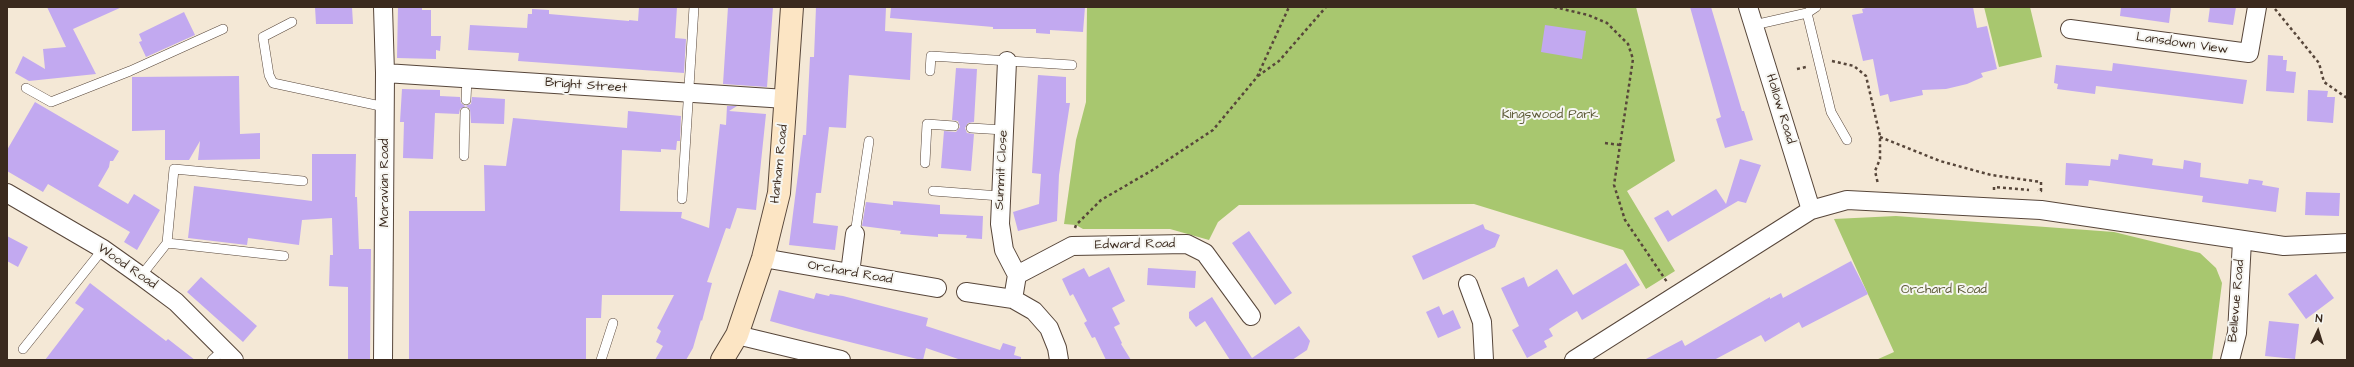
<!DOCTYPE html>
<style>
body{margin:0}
#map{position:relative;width:2354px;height:367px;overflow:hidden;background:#f4e8d6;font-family:"Architects Daughter",sans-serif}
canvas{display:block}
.frame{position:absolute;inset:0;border:8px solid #3b2a1e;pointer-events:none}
.north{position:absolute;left:2298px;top:311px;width:40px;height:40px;-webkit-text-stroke:3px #f6f6f2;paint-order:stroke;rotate:4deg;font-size:11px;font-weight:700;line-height:16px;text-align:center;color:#3b2a1e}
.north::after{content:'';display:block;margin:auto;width:14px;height:18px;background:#3b2a1e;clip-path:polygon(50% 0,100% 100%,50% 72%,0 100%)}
</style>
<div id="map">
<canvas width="2354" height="367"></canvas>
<div class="frame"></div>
<div class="north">N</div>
</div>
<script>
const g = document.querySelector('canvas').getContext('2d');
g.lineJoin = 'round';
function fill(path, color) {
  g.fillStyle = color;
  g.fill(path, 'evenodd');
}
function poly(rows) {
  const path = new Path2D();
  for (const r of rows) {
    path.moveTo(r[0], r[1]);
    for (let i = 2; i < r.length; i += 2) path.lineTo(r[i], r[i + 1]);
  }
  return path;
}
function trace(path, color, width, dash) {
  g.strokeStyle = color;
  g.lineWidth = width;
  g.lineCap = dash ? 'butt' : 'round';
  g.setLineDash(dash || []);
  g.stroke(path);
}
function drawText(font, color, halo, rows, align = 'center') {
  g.font = font + ' "Architects Daughter",sans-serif';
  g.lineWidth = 4;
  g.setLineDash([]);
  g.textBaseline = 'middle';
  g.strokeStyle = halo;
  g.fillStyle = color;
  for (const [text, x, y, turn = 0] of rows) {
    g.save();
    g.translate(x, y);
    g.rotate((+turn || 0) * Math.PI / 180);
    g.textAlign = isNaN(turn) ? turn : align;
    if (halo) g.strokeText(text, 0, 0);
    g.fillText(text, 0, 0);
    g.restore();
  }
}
const green = poly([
 [1087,7,1636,7,1675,161,1627,191,1675,271,1646,289,1623,250,1474,204,1239,205,1218,222,1209,240,1170,229,1083,229,1076,225,1064,224,1076,140,1086,102],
 [1984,7,2030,7,2042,57,1999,67],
 [1896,216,2114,232,2200,253,2216,268,2222,283,2212,360,1876,360,1894,352,1834,219]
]);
const building = poly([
 [47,7,122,7,73,29,96,74,29,81,15,73,23,56,45,69,43,49,66,47],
 [315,7,352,7,353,24,316,24],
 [398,7,422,7,422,10,431,10,431,36,441,36,440,51,436,50,436,59,397,58],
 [639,7,677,7,675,38,686,39,684,73,518,61,519,53,468,50,470,25,527,28,528,14,532,14,532,9,549,10,549,14,629,21,629,20,638,21],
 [728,7,773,7,767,87,723,84],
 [816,7,886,7,885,31,912,33,910,80,849,75,846,128,829,127,821,193,816,193,813,223,838,226,835,250,789,245,803,135,806,135,810,57,814,57],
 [891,7,1085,7,1083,32,1050,30,1050,34,1036,33,1036,29,993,29,993,27,890,18],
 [1690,7,1711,7,1742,111,1744,111,1753,140,1725,148,1716,119,1721,117],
 [1869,7,1973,7,1977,28,1987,26,1997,69,1981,73,1983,77,1967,84,1946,89,1922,90,1923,95,1890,102,1888,94,1880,96,1873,59,1863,61,1852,15,1863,13,1862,9],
 [2121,7,2171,7,2169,23,2120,16],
 [2210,7,2236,7,2233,25,2208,22],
 [184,12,195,35,146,57,139,42,142,41,139,34],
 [1545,25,1586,31,1582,59,1541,52],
 [2268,55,2283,56,2283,60,2287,60,2286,71,2296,72,2294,93,2266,91],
 [2113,63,2247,80,2243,104,2096,86,2095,94,2057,89,2058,84,2054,83,2056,65,2112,71],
 [956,68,977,69,974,122,968,123,965,128,967,133,974,134,971,171,941,168,944,131,956,132,960,127,958,121,952,120],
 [1038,75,1066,77,1066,103,1070,103,1059,175,1057,221,1018,231,1013,212,1039,204,1041,174,1032,173],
 [239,76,240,134,260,133,260,159,198,160,200,141,189,160,165,160,165,130,132,131,132,77],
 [402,89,440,90,440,96,460,97,461,103,465,106,471,104,472,97,505,99,504,124,471,123,470,109,466,106,460,109,459,114,435,113,433,159,403,158,404,122,400,122],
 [2308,90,2328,91,2327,97,2335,97,2333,123,2307,121],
 [35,102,119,151,113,161,110,161,109,167,98,186,128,204,134,194,160,210,137,250,124,242,130,232,48,184,43,192,7,171,7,150],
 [727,106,737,106,729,111,766,114,756,210,737,208,730,229,726,228,707,282,712,283,702,321,701,320,693,348,686,360,655,360,663,346,656,342,661,331,657,328,674,295,602,295,601,318,586,318,586,360,409,360,409,211,485,211,484,165,506,166,513,118,627,128,628,111,681,116,680,141,677,141,676,150,661,149,661,152,622,150,620,211,682,212,681,218,709,228,720,124,726,125],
 [312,154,356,154,355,197,357,197,359,249,371,249,370,360,348,360,348,287,329,286,330,255,333,255,332,218,302,220,299,245,248,238,247,245,188,238,194,186,312,201],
 [2119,154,2153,159,2152,165,2183,169,2184,160,2201,163,2200,177,2248,184,2249,179,2263,181,2262,185,2279,188,2276,212,2202,202,2203,196,2089,180,2088,186,2065,185,2066,163,2110,166,2111,159,2118,160],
 [1740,159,1761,165,1746,203,1738,201,1668,242,1654,218,1668,210,1672,216,1716,189,1726,204],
 [2306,192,2340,193,2339,216,2305,215],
 [893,201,940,205,940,214,983,216,982,239,966,238,967,235,938,234,938,237,900,234,901,231,862,226,866,202,893,205],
 [1483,224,1485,229,1500,235,1495,247,1423,280,1412,256],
 [1249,231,1292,293,1275,305,1232,243],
 [7,236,28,247,18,267,7,261],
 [1851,261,1868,294,1802,328,1799,322,1765,342,1761,335,1714,360,1644,360,1682,340,1685,346,1770,297,1770,299,1781,293,1783,298],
 [1626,263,1640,285,1582,320,1577,311,1561,321,1549,329,1553,336,1544,341,1547,347,1527,358,1512,330,1519,326,1501,288,1524,277,1528,287,1557,269,1573,295],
 [1109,267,1125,301,1112,308,1120,324,1114,327,1122,343,1121,344,1131,360,1106,360,1095,337,1092,338,1084,323,1087,321,1073,294,1070,296,1062,279,1084,268,1089,277],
 [1148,268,1196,271,1195,288,1147,285],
 [2316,274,2334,298,2306,319,2288,294],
 [201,277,257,326,243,342,187,292],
 [90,283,166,341,168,339,195,360,45,360,84,309,75,303],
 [779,290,814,299,816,293,829,296,830,294,843,296,928,318,926,326,1000,350,1003,343,1016,347,1014,355,1021,357,1021,360,961,360,926,348,923,360,921,360,806,331,770,321],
 [1212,297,1252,358,1299,326,1310,341,1307,350,1292,360,1230,360,1205,321,1196,327,1189,318,1189,312],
 [1439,306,1443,315,1453,310,1461,328,1438,338,1426,312],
 [2269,321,2299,324,2295,359,2265,356]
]);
const path = poly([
 [1554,7,1588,15,1607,23,1628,44,1633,59,1614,185,1625,220,1667,282],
 [2275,9,2319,63,2324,82,2347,98],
 [1832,61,1854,66,1866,76,1880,136,1880,159,1875,171,1878,184],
 [1797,69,1806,67],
 [1258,76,1279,61,1326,7],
 [1880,137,1940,161,1991,175,2041,182,2041,191,2038,190],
 [1605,143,1620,145],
 [1994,190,1994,187,2029,190],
 [1075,228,1076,225,1101,200,1151,171,1213,130,1257,77,1289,7]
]);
const service = poly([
 [1807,13,1816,7],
 [292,22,263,37,269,75,273,83,385,107],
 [1754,25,1807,13,1831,112,1847,140],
 [930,71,931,56,1072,65],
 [26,88,51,102,130,71,223,29],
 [466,100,467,78],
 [971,128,1004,130],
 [464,156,465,112],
 [925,163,927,124,954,126],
 [933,191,1000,196],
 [682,199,694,7],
 [855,234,869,141],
 [167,243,174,169,303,181],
 [141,276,167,243,284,256],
 [23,349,103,249],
 [212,360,224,349],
 [601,360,613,323]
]);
const minor = poly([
 [383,7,385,73,383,360],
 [1748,7,1811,210],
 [2070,29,2249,53,2257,7],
 [1007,61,1000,224,1004,250,1017,275],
 [385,73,786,99],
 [7,193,103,249,141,276,176,302,234,360],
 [763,258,937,288],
 [850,273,855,234],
 [1468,284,1482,322,1484,360],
 [966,292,1013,299,1034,311,1049,328,1057,348,1059,360],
 [1013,299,1017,275,1072,246,1187,244,1205,253,1251,316],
 [737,335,841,360],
 [1574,360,1811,210,1847,200,2041,210,2284,246,2347,243],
 [2230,360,2237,333,2242,241]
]);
const secondary = poly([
 [722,360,737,335,763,258,779,193,792,7]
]);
const streetNames = [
 ["Lansdown View",2182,44,8],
 ["Bright Street",586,86,4],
 ["Hollow Road",1780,109,73],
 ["Hanham Road",780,164,-84],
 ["Summit Close",1002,170,-87],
 ["Moravian Road",385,183,-90],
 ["Edward Road",1135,245,-1],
 ["Wood Road",127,267,35],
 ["Orchard Road",850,273,10],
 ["Bellevue Road",2237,301,-85]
];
const parkNames = [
 ["Kingswood Park",1550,115],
 ["Orchard Road",1944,290]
];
fill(green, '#a8c76f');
fill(building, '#c2a9f0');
trace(service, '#57463a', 10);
trace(minor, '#57463a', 20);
trace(secondary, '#57463a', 24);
trace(path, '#57463a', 2.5, [3, 3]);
trace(service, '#fff', 9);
trace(minor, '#fff', 18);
trace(secondary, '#fce5c4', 22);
drawText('13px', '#3b2a1e', '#f6f6f2', streetNames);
drawText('13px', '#5c5936', '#f6f6f2', parkNames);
</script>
